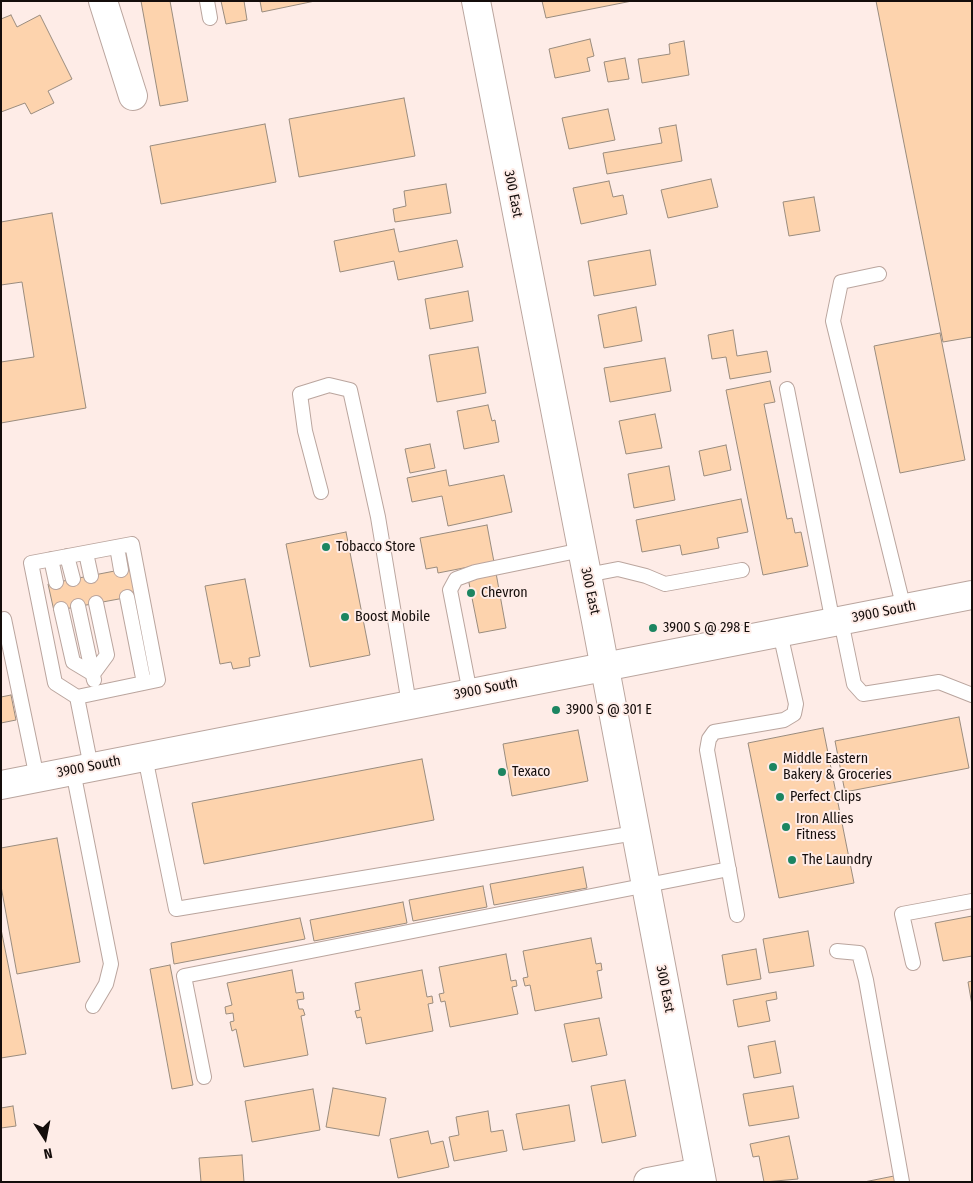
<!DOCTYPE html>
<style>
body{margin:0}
#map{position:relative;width:973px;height:1183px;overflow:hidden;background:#feece7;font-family:"Fira Sans Condensed",sans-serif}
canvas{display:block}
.frame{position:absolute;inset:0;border:2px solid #140d0b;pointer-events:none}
.north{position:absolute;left:20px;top:1113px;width:50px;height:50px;-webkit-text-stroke:4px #feece7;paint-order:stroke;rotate:169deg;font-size:14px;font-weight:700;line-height:20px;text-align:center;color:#140d0b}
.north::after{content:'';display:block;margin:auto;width:18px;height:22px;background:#140d0b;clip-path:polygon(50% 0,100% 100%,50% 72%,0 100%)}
</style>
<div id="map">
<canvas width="973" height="1183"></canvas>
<div class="frame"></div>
<div class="north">N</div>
</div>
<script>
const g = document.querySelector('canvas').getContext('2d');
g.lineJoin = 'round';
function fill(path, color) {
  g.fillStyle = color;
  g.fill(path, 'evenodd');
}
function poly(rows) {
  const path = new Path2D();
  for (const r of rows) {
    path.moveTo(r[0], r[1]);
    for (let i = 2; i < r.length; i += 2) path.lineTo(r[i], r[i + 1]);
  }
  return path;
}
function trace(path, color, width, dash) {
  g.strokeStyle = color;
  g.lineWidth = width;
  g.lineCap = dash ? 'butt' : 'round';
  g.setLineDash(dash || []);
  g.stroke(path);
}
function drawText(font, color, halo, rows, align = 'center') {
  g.font = font + ' "Fira Sans Condensed",sans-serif';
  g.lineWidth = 4;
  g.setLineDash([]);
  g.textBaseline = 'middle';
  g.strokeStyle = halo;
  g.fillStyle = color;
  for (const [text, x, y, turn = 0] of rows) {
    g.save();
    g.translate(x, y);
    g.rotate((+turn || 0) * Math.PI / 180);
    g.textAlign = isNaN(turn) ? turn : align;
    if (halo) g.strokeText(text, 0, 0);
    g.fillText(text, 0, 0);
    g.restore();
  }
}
const building = poly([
 [141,1,170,1,188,101,160,106,141,1],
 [221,1,244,1,247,20,226,24,221,1],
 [260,1,315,1,262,12,260,1],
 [542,1,632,1,546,18,542,1],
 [876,1,972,1,972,337,943,342,876,1],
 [11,15,17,27,40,15,72,79,48,91,54,103,31,114,25,103,1,112,1,19,11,15],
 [590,39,594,56,587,58,590,71,555,78,549,49,590,39],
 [684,41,689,75,642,83,638,59,670,54,669,44,684,41],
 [625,58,629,79,608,82,604,62,625,58],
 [404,98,415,156,299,177,289,119,404,98],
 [608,109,615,140,569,149,562,118,608,109],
 [265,124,276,182,161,204,150,146,265,124],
 [676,125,682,161,607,174,603,153,662,143,659,128,676,125],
 [711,179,718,207,668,218,661,190,711,179],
 [609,181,613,197,623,195,627,214,581,224,573,188,609,181],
 [446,184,451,213,395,222,393,209,406,206,404,191,446,184],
 [814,197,820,231,789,236,783,202,814,197],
 [52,213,86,408,1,423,1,362,34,357,22,282,1,285,1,222,52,213],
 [394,229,399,252,457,240,463,267,398,280,394,261,340,272,334,241,394,229],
 [650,250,656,285,594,296,588,261,650,250],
 [468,291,473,321,430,329,425,299,468,291],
 [636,307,642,341,604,348,598,315,636,307],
 [733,330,737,356,767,351,771,372,730,379,726,357,712,359,708,335,733,330],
 [940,333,965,460,900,473,874,346,940,333],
 [478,347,486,393,437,402,429,355,478,347],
 [665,358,671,391,610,402,604,368,665,358],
 [770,381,775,402,764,404,787,519,792,518,795,533,801,532,808,566,763,575,726,390,770,381],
 [488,405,492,421,495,420,499,442,464,449,457,411,488,405],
 [655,414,662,448,626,454,619,421,655,414],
 [430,444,435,468,410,473,405,449,430,444],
 [726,445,731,470,704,476,699,451,726,445],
 [669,466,675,500,634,508,628,474,669,466],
 [446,470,449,486,504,475,512,512,448,526,442,496,412,502,407,478,446,470],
 [741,499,748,532,717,538,719,548,682,555,680,545,642,552,636,520,741,499],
 [487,525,494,562,438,573,437,567,426,569,420,538,487,525],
 [346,532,370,655,310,667,286,544,346,532],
 [130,568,135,596,54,611,48,584,130,568],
 [496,573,506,628,479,633,468,578,496,573],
 [245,579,260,656,249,658,250,666,233,669,231,662,220,664,205,586,245,579],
 [11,695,16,720,1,723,1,697,11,695],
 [959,717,969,768,845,792,835,741,959,717],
 [823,728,854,883,779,898,748,743,823,728],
 [578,730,588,781,512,796,503,744,578,730],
 [422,759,434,820,204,864,192,803,422,759],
 [57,838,80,962,17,974,1,886,1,848,57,838],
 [583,867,587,888,494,905,490,884,583,867],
 [483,886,487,907,413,921,409,900,483,886],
 [403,902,407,923,314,941,310,920,403,902],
 [972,916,972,956,943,961,935,923,972,916],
 [300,918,305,939,174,964,171,943,300,918],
 [1,929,26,1054,1,1058,1,929],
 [808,931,814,966,769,973,763,939,808,931],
 [591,938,596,964,601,963,602,970,597,971,602,998,535,1011,530,985,525,986,523,978,528,977,523,951,591,938],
 [756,949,761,979,727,985,722,955,756,949],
 [506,954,511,981,516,980,517,986,512,987,518,1014,450,1027,445,1001,441,1002,439,994,444,993,439,967,506,954],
 [170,965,193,1085,172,1089,150,969,170,965],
 [292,970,296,993,303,992,304,999,297,1000,299,1009,303,1009,305,1015,301,1016,308,1055,244,1067,236,1029,232,1031,230,1022,234,1021,233,1013,226,1014,225,1007,232,1005,227,983,292,970],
 [422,970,427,997,432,996,433,1003,428,1004,433,1031,366,1044,361,1017,357,1018,355,1011,360,1010,355,983,422,970],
 [972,981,972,1005,968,982,972,981],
 [776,992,777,999,766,1001,770,1021,738,1027,733,1000,776,992],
 [599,1018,607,1055,572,1062,564,1024,599,1018],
 [775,1041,781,1073,754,1078,748,1046,775,1041],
 [625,1080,636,1136,602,1143,591,1086,625,1080],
 [793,1086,799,1118,749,1126,743,1094,793,1086],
 [333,1088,386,1098,379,1136,326,1127,333,1088],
 [313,1089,320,1130,252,1142,245,1101,313,1089],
 [569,1105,575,1141,523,1150,516,1114,569,1105],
 [13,1106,16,1126,1,1128,1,1108,13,1106],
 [488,1111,491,1132,503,1130,507,1151,454,1161,449,1137,459,1135,456,1117,488,1111],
 [428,1131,431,1144,443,1141,449,1167,398,1178,390,1139,428,1131],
 [789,1136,798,1179,764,1182,759,1156,753,1157,750,1144,789,1136],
 [242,1155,244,1182,201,1182,199,1158,242,1155],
 [894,1176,895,1182,864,1182,894,1176]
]);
const service = poly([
 [207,1,210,18],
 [879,274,841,282,833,321,904,609],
 [787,389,833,623],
 [321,492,305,431,300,394,329,385,350,390,378,517,409,704],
 [117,547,121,570],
 [86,553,91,576],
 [67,556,73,579],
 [51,559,56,582],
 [587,575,618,569,646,576,665,584,742,570],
 [127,597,144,683],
 [78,606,94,680],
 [61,609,73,662,93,674,107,655,96,603],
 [4,619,37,778],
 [841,621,854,684,863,694,939,682,972,695],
 [470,693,450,590,456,579,475,572,582,550],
 [77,697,158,680,132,544,31,563,55,683,77,697,91,767],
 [145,757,176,909,635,833],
 [73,771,111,964,106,984,93,1006],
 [737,915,707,750,709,739,714,732,784,720,794,714,796,704,780,633],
 [837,951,859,953,866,980,902,1182],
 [913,963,902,914,972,901],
 [204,1077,184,976,729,869]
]);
const minor = poly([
 [103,1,133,96],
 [648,1182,700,1172]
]);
const tertiary = poly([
 [476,1,596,621,702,1182]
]);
const secondary = poly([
 [1,785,972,595]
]);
const markers = [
 [326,547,5,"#1c8561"],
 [471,593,5,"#1c8561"],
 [345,617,5,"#1c8561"],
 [653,628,5,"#1c8561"],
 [556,710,5,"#1c8561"],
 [773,767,5,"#1c8561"],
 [502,772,5,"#1c8561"],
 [780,797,5,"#1c8561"],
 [786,827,5,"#1c8561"],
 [792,860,5,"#1c8561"]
];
const streetNames = [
 ["300 East",513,194,79],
 ["300 East",590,591,78],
 ["3900 South",884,612,-11],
 ["3900 South",486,689,-11],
 ["3900 South",89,767,-11],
 ["300 East",665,989,79]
];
const poiNames = [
 ["Tobacco Store",336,547],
 ["Chevron",481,593],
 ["Boost Mobile",355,617],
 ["3900 S @ 298 E",663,628],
 ["3900 S @ 301 E",566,710],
 ["Middle Eastern",783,759],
 ["Bakery & Groceries",783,775],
 ["Texaco",512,772],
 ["Perfect Clips",790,797],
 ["Iron Allies",796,819],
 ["Fitness",796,835],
 ["The Laundry",802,860]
];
fill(building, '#fdd3ad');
trace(building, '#9a8c7e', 1);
trace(service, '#baa59e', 16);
trace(minor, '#baa59e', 30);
trace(tertiary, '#baa59e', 30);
trace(secondary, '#baa59e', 30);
trace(service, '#fff', 14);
trace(minor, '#fff', 28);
trace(tertiary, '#fff', 28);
trace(secondary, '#fff', 28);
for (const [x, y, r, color] of markers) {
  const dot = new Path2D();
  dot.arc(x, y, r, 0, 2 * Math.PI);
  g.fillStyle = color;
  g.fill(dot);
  trace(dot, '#feece7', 2);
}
drawText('14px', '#140d0b', '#feece7', streetNames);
drawText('14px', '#140d0b', '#feece7', poiNames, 'left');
</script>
